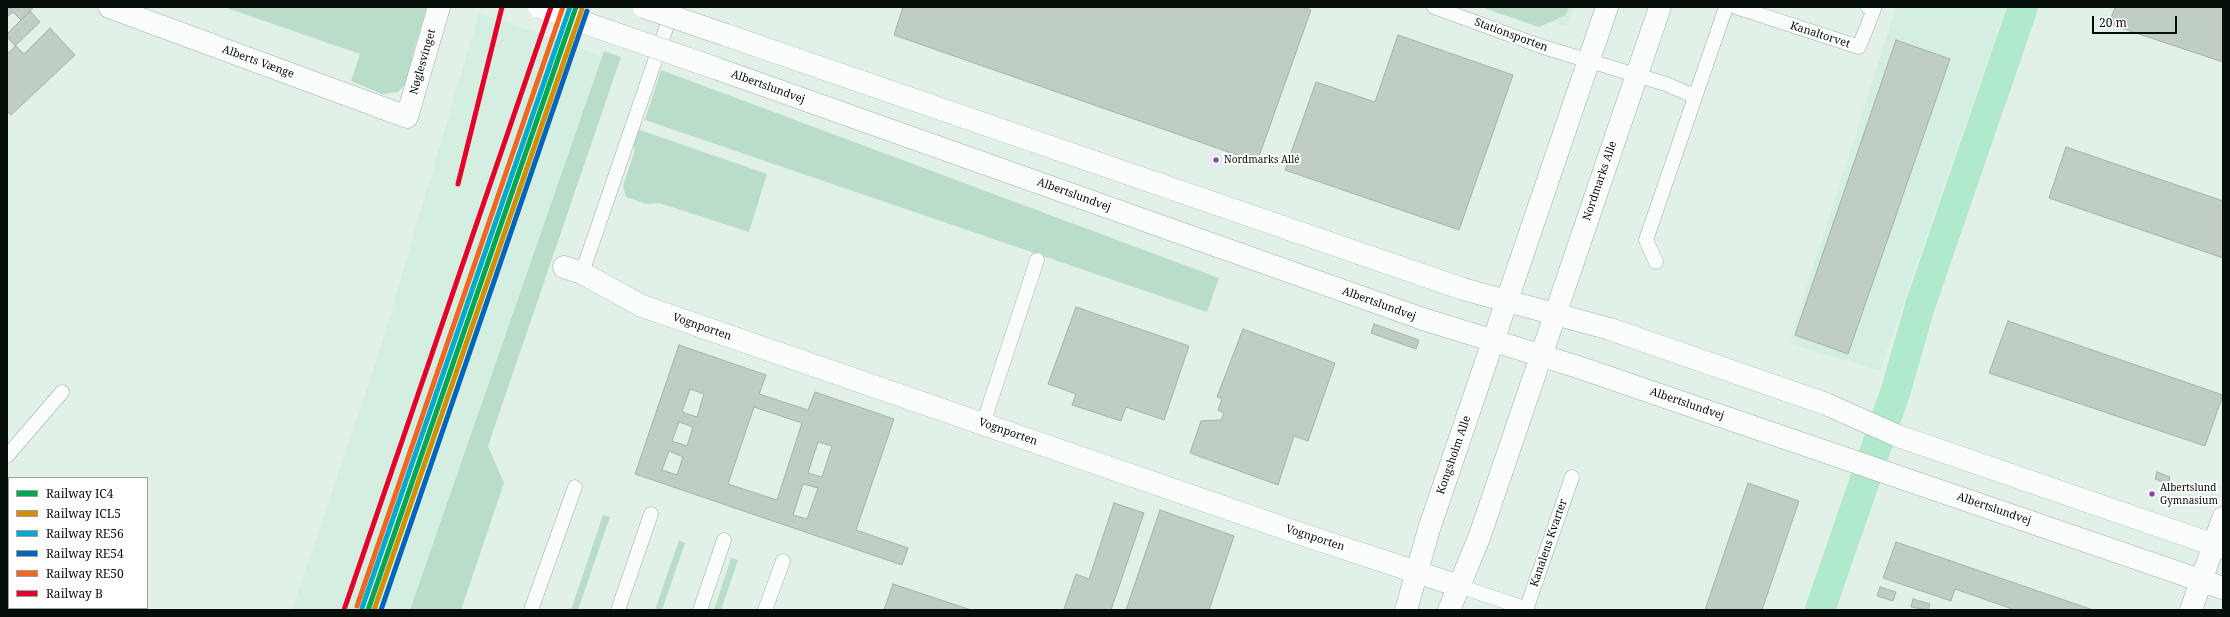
<!DOCTYPE html>
<meta charset="utf-8">
<style>
body{margin:0}
#map{position:relative;width:2230px;height:617px;overflow:hidden;background:#e1f1e8;font-family:"Noto Serif",serif}
canvas{display:block}
.frame{position:absolute;inset:0;border:8px solid #050e09;pointer-events:none}
.legend{position:absolute;left:8px;top:477px;width:140px;height:132px;box-sizing:border-box;background:#fff;border:1px solid #9b9f9d;margin:0;padding:5px 7px;list-style:none;font-size:12px;color:#050e09}
.legend li{display:flex;align-items:center;gap:8px;height:20px}
.legend b{width:20px;border:1px solid #9b9f9d}
.scale{position:absolute;left:2092px;top:16px;width:85px;height:18px;box-sizing:border-box;border:2px solid #050e09;border-top:0;padding-left:5px;font-size:12px;line-height:14px;white-space:nowrap;color:#050e09;-webkit-text-stroke:3px #fff;paint-order:stroke}
</style>
<div id="map">
<canvas width="2230" height="617"></canvas>
<div class="frame"></div>
<ul class="legend">
<li><b style="height:5px;background:#00a651"></b>Railway IC4</li>
<li><b style="height:5px;background:#d38f01"></b>Railway ICL5</li>
<li><b style="height:5px;background:#00a9ce"></b>Railway RE56</li>
<li><b style="height:5px;background:#0065bd"></b>Railway RE54</li>
<li><b style="height:5px;background:#f26522"></b>Railway RE50</li>
<li><b style="height:5px;background:#e4002b"></b>Railway B</li>
</ul>
<div class="scale">20 m</div>
</div>
<script>
const g = document.querySelector('canvas').getContext('2d');
g.lineJoin = 'round';
function fill(path, color) {
  g.fillStyle = color;
  g.fill(path, 'evenodd');
}
function poly(rows) {
  const path = new Path2D();
  for (const r of rows) {
    path.moveTo(r[0], r[1]);
    for (let i = 2; i < r.length; i += 2) path.lineTo(r[i], r[i + 1]);
  }
  return path;
}
function trace(path, color, width, dash) {
  g.strokeStyle = color;
  g.lineWidth = width;
  g.lineCap = dash ? 'butt' : 'round';
  g.setLineDash(dash || []);
  g.stroke(path);
}
function drawText(font, color, halo, rows, align = 'center') {
  g.font = font + ' "Noto Serif",serif';
  g.lineWidth = 4;
  g.setLineDash([]);
  g.textBaseline = 'middle';
  g.strokeStyle = halo;
  g.fillStyle = color;
  for (const [text, x, y, turn = 0] of rows) {
    g.save();
    g.translate(x, y);
    g.rotate((+turn || 0) * Math.PI / 180);
    g.textAlign = isNaN(turn) ? turn : align;
    if (halo) g.strokeText(text, 0, 0);
    g.fillText(text, 0, 0);
    g.restore();
  }
}
const built = poly([
 [1506,7,1573,7,1566,26],
 [1896,7,2006,7,1880,371,1789,343],
 [479,13,602,56,410,610,292,610,377,359]
]);
const green = poly([
 [224,7,427,7,412,56,413,67,408,81,398,92,382,94,351,81,360,54],
 [1481,7,1569,7,1566,15,1539,27],
 [604,51,621,57,488,446,504,483,461,610,410,610],
 [661,70,1219,278,1207,312,645,120],
 [637,129,767,174,749,232,659,203,646,204,626,197,623,186,635,150,632,141],
 [603,515,610,517,578,610,571,610],
 [679,540,685,543,662,610,655,610],
 [731,558,738,560,721,610,714,610]
]);
const canal = poly([
 [1820,610,1896,390,1920,306,2023,7]
]);
const building = poly([
 [7,7,11,9,13,7,34,7,21,20,13,12,7,17,7,7],
 [903,7,1304,7,1311,10,1257,162,894,35,903,7],
 [2115,7,2223,7,2223,62,2109,24,2115,7],
 [30,11,40,22,15,46,7,37,7,34,30,11],
 [50,28,75,55,11,115,7,111,7,54,16,46,24,54,50,28],
 [1398,35,1513,75,1459,230,1285,170,1316,82,1375,102,1398,35],
 [1896,40,1950,59,1848,354,1795,335,1896,40],
 [2066,147,2223,201,2223,258,2049,198,2066,147],
 [1076,307,1189,346,1164,420,1126,407,1121,421,1072,405,1076,394,1048,384,1076,307],
 [2008,321,2223,395,2205,446,1989,373,2008,321],
 [1374,324,1419,340,1416,349,1371,333,1374,324],
 [1243,329,1335,363,1308,441,1294,436,1278,485,1190,453,1201,421,1221,420,1224,413,1218,410,1222,399,1217,397,1243,329],
 [679,345,766,375,759,394,808,410,815,392,894,419,856,530,908,548,902,565,635,474,679,345],
 [690,389,704,394,697,417,682,412,690,389],
 [754,407,802,423,777,500,728,484,754,407],
 [679,422,693,427,687,446,672,441,679,422],
 [818,442,832,446,822,477,808,473,818,442],
 [669,451,683,457,677,475,662,470,669,451],
 [803,484,818,488,807,519,793,515,803,484],
 [2157,472,2170,477,2168,484,2155,479,2157,472],
 [1748,483,1799,501,1762,610,1705,610,1748,483],
 [1114,503,1144,513,1111,610,1064,609,1076,574,1089,579,1114,503],
 [1160,510,1234,536,1209,610,1126,610,1160,510],
 [1896,542,2093,610,2015,610,1955,589,1951,601,1883,578,1896,542],
 [893,584,971,610,884,610,893,584],
 [1880,587,1896,592,1893,601,1877,596,1880,587],
 [1913,599,1930,604,1928,610,1911,607,1913,599]
]);
const lane = poly([
 [1434,7,1543,47,1666,84,1694,96],
 [1736,7,1859,47,1874,9,1868,7],
 [1656,262,1646,240,1726,7],
 [582,273,673,8],
 [983,424,1037,260],
 [7,456,62,392],
 [1459,586,1527,609],
 [531,610,575,487],
 [618,610,651,514],
 [700,610,724,540],
 [765,610,783,561],
 [1526,610,1572,477]
]);
const street = poly([
 [109,7,407,117,439,7],
 [564,267,582,273,642,306,1307,536,1459,586],
 [2191,610,2223,518]
]);
const secondary = poly([
 [726,35,1463,289,1610,329,1826,404,1898,436,2223,548],
 [715,68,1423,319,1578,367,2223,588],
 [1406,610,1429,529,1607,7],
 [1449,610,1479,538,1660,7]
]);
const secondaryBridge = poly([
 [539,7,715,68],
 [644,7,726,35]
]);
const rail1 = poly([
 [368,610,576,7]
]);
const rail2 = poly([
 [374,610,582,9]
]);
const rail3 = poly([
 [362,608,570,7]
]);
const rail4 = poly([
 [381,610,587,11]
]);
const rail5 = poly([
 [357,606,563,7]
]);
const rail6 = poly([
 [458,184,502,7],
 [344,610,551,7]
]);
const markers = [
 [1216,160,3.5,"#8e44ad"],
 [2152,494,3.5,"#8e44ad"]
];
const busNames = [
 ["Nordmarks Allé",1224,160],
 ["Albertslund",2160,488],
 ["Gymnasium",2160,501]
];
const streetNames = [
 ["Stationsporten",1511,35,20],
 ["Kanaltorvet",1820,35,18],
 ["Alberts Vænge",258,62,20],
 ["Nøglesvinget",423,62,-74],
 ["Albertslundvej",768,87,20],
 ["Nordmarks Alle",1600,181,-71],
 ["Albertslundvej",1074,195,20],
 ["Albertslundvej",1379,304,20],
 ["Vognporten",702,327,19],
 ["Albertslundvej",1687,404,19],
 ["Vognporten",1008,432,19],
 ["Kongsholm Alle",1454,455,-71],
 ["Albertslundvej",1994,509,19],
 ["Vognporten",1315,538,18],
 ["Kanalens Kvarter",1549,543,-71]
];
fill(built, '#d4efe0');
fill(green, '#baddca');
trace(canal, '#b0e9cb', 30);
fill(building, '#c0cdc5');
trace(building, '#a5b2ab', 1);
trace(lane, '#a2aea8', 15);
trace(street, '#a2aea8', 23);
trace(secondary, '#a2aea8', 23);
trace(lane, '#fafdfc', 14);
trace(street, '#fafdfc', 22);
trace(secondary, '#fafdfc', 22);
trace(secondaryBridge, '#a2aea8', 23, []);
trace(secondaryBridge, '#fafdfc', 22);
trace(rail1, '#00a651', 5);
trace(rail2, '#d38f01', 5);
trace(rail3, '#00a9ce', 5);
trace(rail4, '#0065bd', 5);
trace(rail5, '#f26522', 5);
trace(rail6, '#e4002b', 5);
for (const [x, y, r, color] of markers) {
  const dot = new Path2D();
  dot.arc(x, y, r, 0, 2 * Math.PI);
  g.fillStyle = color;
  g.fill(dot);
  trace(dot, '#fff', 1.5);
}
drawText('10px', '#050e09', '#fff', busNames, 'left');
drawText('11px', '#050e09', '#fff', streetNames);
</script>
